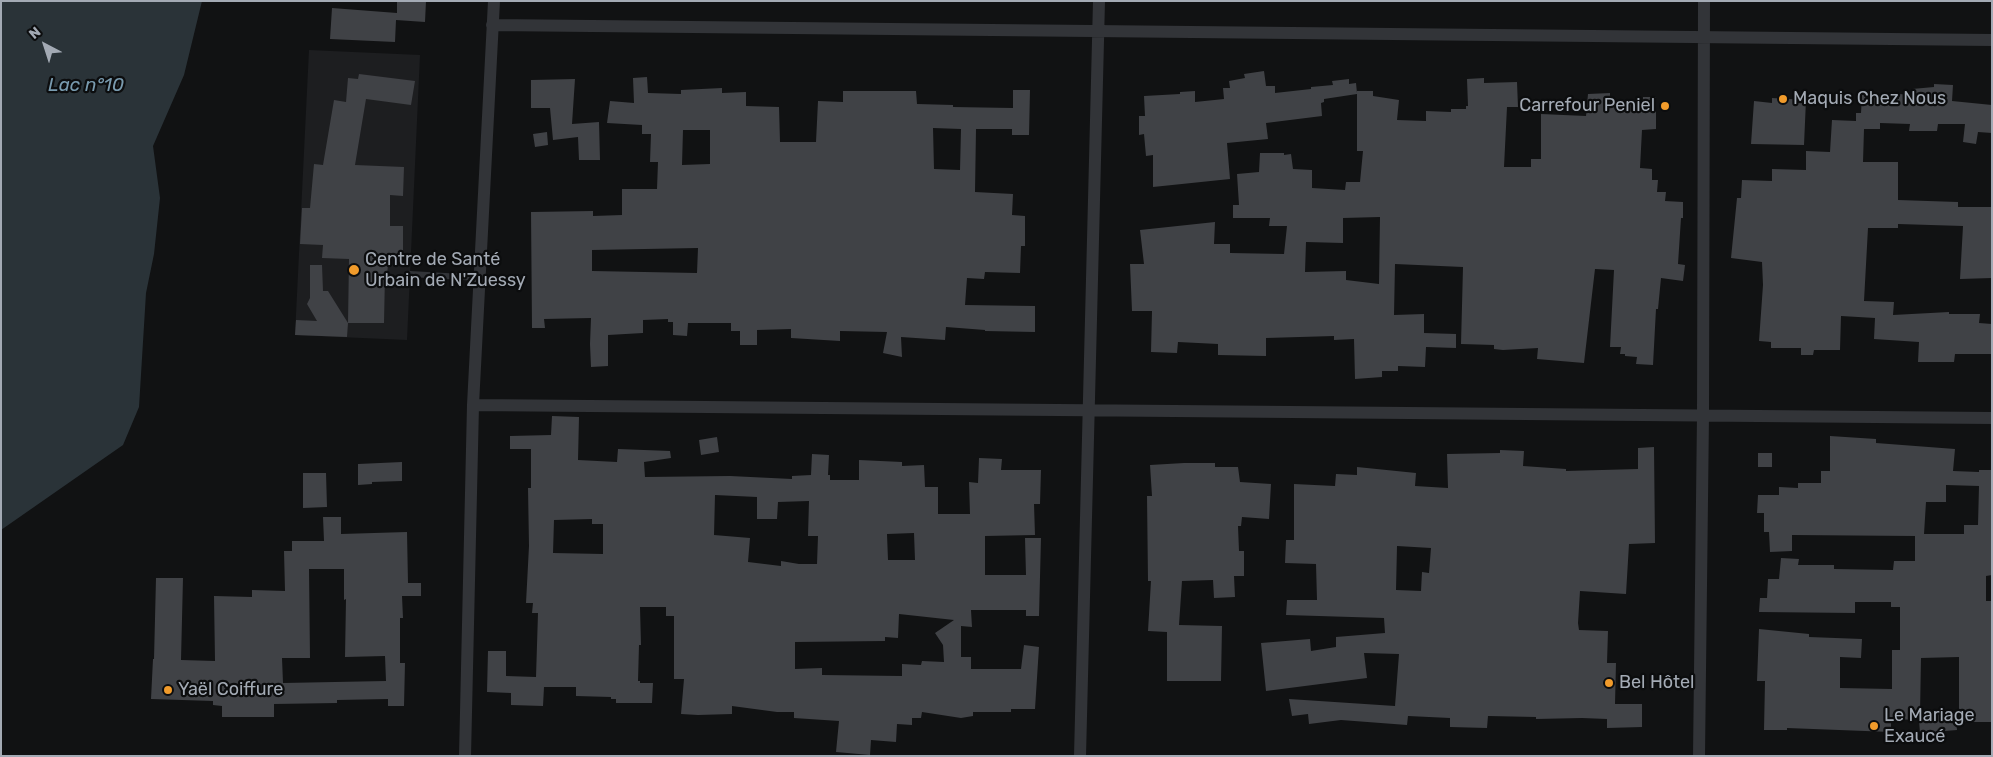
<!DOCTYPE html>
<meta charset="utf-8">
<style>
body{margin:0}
#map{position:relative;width:1993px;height:757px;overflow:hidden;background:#111213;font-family:Rubik,sans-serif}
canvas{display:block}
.frame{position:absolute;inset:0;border:2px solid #a3aab4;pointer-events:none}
.north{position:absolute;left:20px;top:20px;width:50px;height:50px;-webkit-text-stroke:4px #0c0d0e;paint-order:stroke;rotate:320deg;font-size:14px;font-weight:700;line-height:20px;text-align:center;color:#a3aab4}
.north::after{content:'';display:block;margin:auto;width:18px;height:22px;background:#a3aab4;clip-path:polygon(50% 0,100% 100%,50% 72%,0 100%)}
</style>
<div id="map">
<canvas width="1993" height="757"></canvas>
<div class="frame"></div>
<div class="north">N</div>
</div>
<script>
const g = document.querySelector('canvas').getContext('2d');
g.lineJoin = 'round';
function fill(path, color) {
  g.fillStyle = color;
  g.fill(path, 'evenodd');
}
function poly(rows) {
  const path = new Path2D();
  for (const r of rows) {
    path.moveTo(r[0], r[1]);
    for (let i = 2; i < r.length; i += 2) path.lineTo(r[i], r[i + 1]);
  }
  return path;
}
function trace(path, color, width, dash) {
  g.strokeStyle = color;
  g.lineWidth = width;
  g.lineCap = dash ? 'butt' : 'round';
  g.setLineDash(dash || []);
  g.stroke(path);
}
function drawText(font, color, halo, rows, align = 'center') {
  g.font = font + ' Rubik,sans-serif';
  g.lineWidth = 4.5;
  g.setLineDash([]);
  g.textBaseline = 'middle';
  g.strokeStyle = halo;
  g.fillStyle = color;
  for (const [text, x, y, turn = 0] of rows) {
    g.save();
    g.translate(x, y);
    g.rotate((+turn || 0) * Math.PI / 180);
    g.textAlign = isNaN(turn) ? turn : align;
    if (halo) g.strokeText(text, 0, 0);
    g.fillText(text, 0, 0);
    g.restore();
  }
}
const built = poly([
 [309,50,420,55,407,340,295,335]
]);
const water = poly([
 [1,1,202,1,184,75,153,146,160,198,154,254,146,293,139,407,123,445,1,530]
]);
const building = poly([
 [397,1,426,1,425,22,396,20,395,42,330,39,332,8,397,13],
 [1264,71,1266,86,1275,86,1275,93,1311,89,1311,87,1333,85,1332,81,1349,79,1349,84,1356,83,1357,93,1357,91,1373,91,1373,96,1399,100,1397,120,1426,121,1426,111,1451,112,1451,109,1466,109,1466,106,1468,106,1467,79,1484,78,1484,83,1517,82,1518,107,1507,107,1504,167,1531,167,1531,159,1541,159,1541,114,1586,116,1588,94,1610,93,1610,104,1643,103,1643,97,1656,97,1656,129,1642,130,1640,168,1652,169,1652,180,1658,180,1657,192,1666,192,1665,201,1683,202,1683,218,1681,218,1678,264,1685,265,1683,281,1661,278,1658,309,1656,309,1653,365,1636,364,1637,357,1625,356,1625,354,1620,354,1621,347,1610,347,1614,270,1595,269,1584,363,1537,359,1538,348,1503,350,1494,349,1494,345,1461,344,1463,267,1395,264,1394,315,1424,314,1424,333,1456,334,1456,348,1426,347,1425,367,1398,366,1398,371,1382,371,1382,377,1355,379,1354,339,1334,340,1334,336,1266,338,1266,356,1218,355,1218,344,1178,342,1177,353,1151,352,1152,311,1132,311,1130,264,1144,264,1140,230,1215,222,1214,244,1230,244,1230,253,1284,254,1287,226,1269,226,1270,218,1233,218,1233,205,1239,205,1237,174,1259,172,1260,153,1284,153,1284,155,1291,154,1293,169,1312,170,1312,188,1345,190,1346,182,1360,182,1363,151,1357,151,1357,94,1324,99,1324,102,1321,103,1322,116,1266,123,1268,139,1227,143,1230,179,1153,187,1153,155,1146,156,1144,134,1139,135,1139,116,1145,116,1144,96,1180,94,1180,92,1195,91,1195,102,1224,99,1223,88,1230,88,1229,81,1245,78,1244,74],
 [1380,217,1379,284,1346,280,1346,271,1305,272,1306,242,1343,243,1343,218],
 [359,74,415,81,411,105,366,99,355,165,404,167,403,196,390,195,390,226,403,226,403,255,390,255,389,257,387,274,385,274,384,323,348,323,349,259,322,258,323,245,300,244,302,208,310,208,314,164,323,165,334,100,346,102,348,78,358,79],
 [647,77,648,93,681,94,681,90,722,88,722,93,746,92,746,106,779,107,780,142,816,142,818,101,843,102,843,91,916,91,917,104,953,105,953,107,1013,108,1013,90,1030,90,1029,135,1012,135,1012,129,976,129,975,192,1013,194,1012,215,1025,216,1025,246,1021,246,1020,273,985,272,984,279,967,278,965,305,1035,306,1035,332,985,331,985,330,946,327,945,340,901,337,902,357,883,353,887,332,840,331,840,341,791,338,791,329,757,330,757,345,740,345,740,331,731,331,731,323,688,323,687,336,673,335,673,322,668,322,668,319,643,320,643,333,608,335,608,366,591,367,590,344,591,318,544,319,545,328,532,328,531,212,593,211,593,216,622,215,622,189,657,189,658,162,650,162,651,134,642,134,642,125,607,123,610,101,634,103,633,78],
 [933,128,961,129,960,170,934,169],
 [683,130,710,130,710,164,682,165],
 [698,248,697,273,592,271,592,250],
 [575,79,572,124,599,122,600,160,579,160,578,137,553,140,550,108,531,108,531,80],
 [1934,84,1953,85,1952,101,1992,105,1992,133,1978,132,1976,144,1963,142,1965,124,1938,124,1937,131,1909,131,1910,124,1880,123,1880,129,1864,129,1863,162,1898,162,1898,200,1958,202,1958,207,1992,207,1992,278,1960,279,1963,226,1898,224,1898,228,1868,228,1864,301,1894,302,1893,315,1949,312,1949,314,1980,314,1979,323,1992,324,1992,354,1955,354,1954,362,1918,362,1919,342,1874,339,1875,318,1841,316,1840,350,1814,350,1813,355,1801,355,1801,348,1771,348,1771,342,1759,341,1763,285,1762,262,1731,258,1737,198,1741,198,1742,180,1772,181,1772,169,1806,170,1806,151,1830,152,1832,120,1856,121,1856,113,1861,113,1862,95,1899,99,1899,94,1912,95,1912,89,1934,87],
 [1772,98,1806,100,1804,145,1751,144,1754,101,1772,103],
 [547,132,548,145,535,147,533,134],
 [310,265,322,265,323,291,328,291,348,323,347,337,295,335,296,320,317,321,307,304,310,298],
 [552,416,579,417,578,460,617,462,618,449,670,451,671,458,644,462,645,477,730,476,792,479,792,476,811,475,812,454,829,455,828,475,830,475,830,480,859,480,859,460,902,462,902,466,924,465,925,487,938,487,938,514,970,514,969,482,978,483,979,458,1002,459,1001,470,1041,470,1040,504,1034,504,1035,535,985,536,985,575,1026,575,1025,538,1041,538,1039,616,1026,616,1026,610,971,610,972,627,961,626,961,657,971,657,971,669,1021,669,1024,645,1039,647,1035,709,1011,709,1011,712,973,712,973,716,961,718,922,712,921,718,912,718,912,725,897,724,896,742,871,740,870,755,836,752,839,721,794,718,794,712,777,712,732,706,732,714,698,715,681,714,684,679,674,679,674,616,666,616,666,607,640,607,641,645,639,645,638,681,640,681,640,683,653,683,652,703,616,703,616,699,611,699,611,697,576,696,576,687,544,687,543,706,511,705,511,693,487,692,488,651,506,651,506,676,536,677,538,613,532,613,533,603,526,603,529,546,528,488,531,488,531,449,510,449,510,436,551,435],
 [715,495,757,497,757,519,777,519,778,502,809,501,808,536,818,536,817,564,799,564,781,561,781,566,748,562,750,538,714,535],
 [592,519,592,524,603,524,603,554,553,553,554,520],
 [914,533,915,560,888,560,887,534],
 [899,614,954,620,935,633,943,645,944,662,922,661,921,665,902,664,902,676,822,675,822,668,795,669,795,642,885,641,885,637,898,638],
 [1830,436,1876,439,1876,443,1955,449,1953,471,1979,472,1979,470,1992,470,1992,575,1986,576,1986,601,1992,601,1992,722,1959,722,1959,657,1921,658,1920,714,1955,711,1957,730,1920,733,1919,720,1891,719,1891,732,1787,728,1787,730,1764,730,1765,681,1757,681,1759,629,1809,634,1809,637,1862,639,1861,658,1840,657,1840,688,1892,689,1892,650,1900,650,1900,607,1891,607,1891,602,1855,602,1855,613,1759,612,1760,598,1767,598,1768,579,1779,579,1781,558,1799,559,1798,565,1834,565,1834,569,1893,570,1894,561,1915,561,1915,536,1792,535,1792,551,1770,552,1769,532,1764,532,1764,513,1757,513,1758,495,1779,495,1779,487,1798,488,1798,483,1821,483,1821,471,1830,471],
 [1946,485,1979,486,1978,525,1964,525,1964,534,1924,534,1926,502,1946,502],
 [717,437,719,452,701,455,699,440],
 [1654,447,1655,543,1629,544,1626,594,1580,591,1578,623,1579,630,1608,631,1607,663,1616,663,1615,704,1642,704,1642,727,1607,728,1607,719,1582,718,1536,719,1536,717,1488,716,1487,728,1450,727,1450,718,1408,716,1407,725,1341,720,1309,724,1308,714,1292,716,1289,699,1395,706,1399,654,1364,653,1367,678,1266,691,1261,643,1310,639,1311,651,1336,647,1336,637,1385,633,1384,618,1286,615,1287,600,1317,600,1316,564,1285,563,1286,540,1294,540,1294,484,1335,486,1336,474,1357,475,1357,467,1416,473,1415,486,1448,488,1447,454,1500,453,1500,450,1524,451,1523,466,1566,469,1566,471,1638,469,1638,448],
 [1397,546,1431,548,1429,573,1422,572,1421,591,1396,590],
 [1758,453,1772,453,1772,467,1758,467],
 [402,462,402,481,372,482,372,484,358,485,358,464],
 [1184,463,1215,463,1215,467,1238,467,1240,482,1271,484,1269,519,1242,517,1241,526,1238,526,1239,551,1244,551,1244,576,1234,576,1235,597,1214,598,1213,580,1182,581,1179,625,1222,626,1221,681,1167,681,1167,632,1148,631,1151,581,1148,581,1147,496,1152,496,1150,465],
 [303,473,326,473,327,507,303,508],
 [323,517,341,517,341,534,407,532,408,583,421,583,421,596,402,596,403,618,400,618,400,663,405,663,404,706,388,706,388,699,337,700,337,703,274,704,274,717,222,717,222,706,213,705,213,701,151,699,153,659,154,659,156,578,183,578,181,660,215,661,214,596,252,597,252,590,285,591,284,551,292,551,292,541,324,541],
 [309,569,344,569,344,600,346,599,345,657,385,656,386,681,283,683,282,658,310,658]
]);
const lane = poly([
 [410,274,480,278]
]);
const street = poly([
 [492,25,1992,40],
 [473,405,1992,418],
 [465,756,473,405,494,1],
 [1080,756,1099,1],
 [1699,756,1703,415,1704,1]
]);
const markers = [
 [1783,99,5,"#f19b2b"],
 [1665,106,5,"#f19b2b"],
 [354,270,6,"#f19b2b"],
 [1609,683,5,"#f19b2b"],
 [168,690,5,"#f19b2b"],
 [1874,726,5,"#f19b2b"]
];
const poiNames = [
 ["Maquis Chez Nous",1793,99],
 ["Carrefour Peniel",1655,106,"right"],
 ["Centre de Santé",365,260],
 ["Urbain de N'Zuessy",365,281],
 ["Bel Hôtel",1619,683],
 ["Yaël Coiffure",178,690],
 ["Le Mariage",1884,716],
 ["Exaucé",1884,737]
];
const waterNames = [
 ["Lac n°10",86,86]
];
fill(built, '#1d1e20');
fill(water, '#2a3338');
fill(building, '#404246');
trace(lane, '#323438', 6);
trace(street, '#323438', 12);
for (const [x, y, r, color] of markers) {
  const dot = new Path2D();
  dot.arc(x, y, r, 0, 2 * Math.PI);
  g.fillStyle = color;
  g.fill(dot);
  trace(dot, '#0c0d0e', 2);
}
drawText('18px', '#a3aab4', '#0c0d0e', poiNames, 'left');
drawText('italic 19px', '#799baf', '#0c0d0e', waterNames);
</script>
